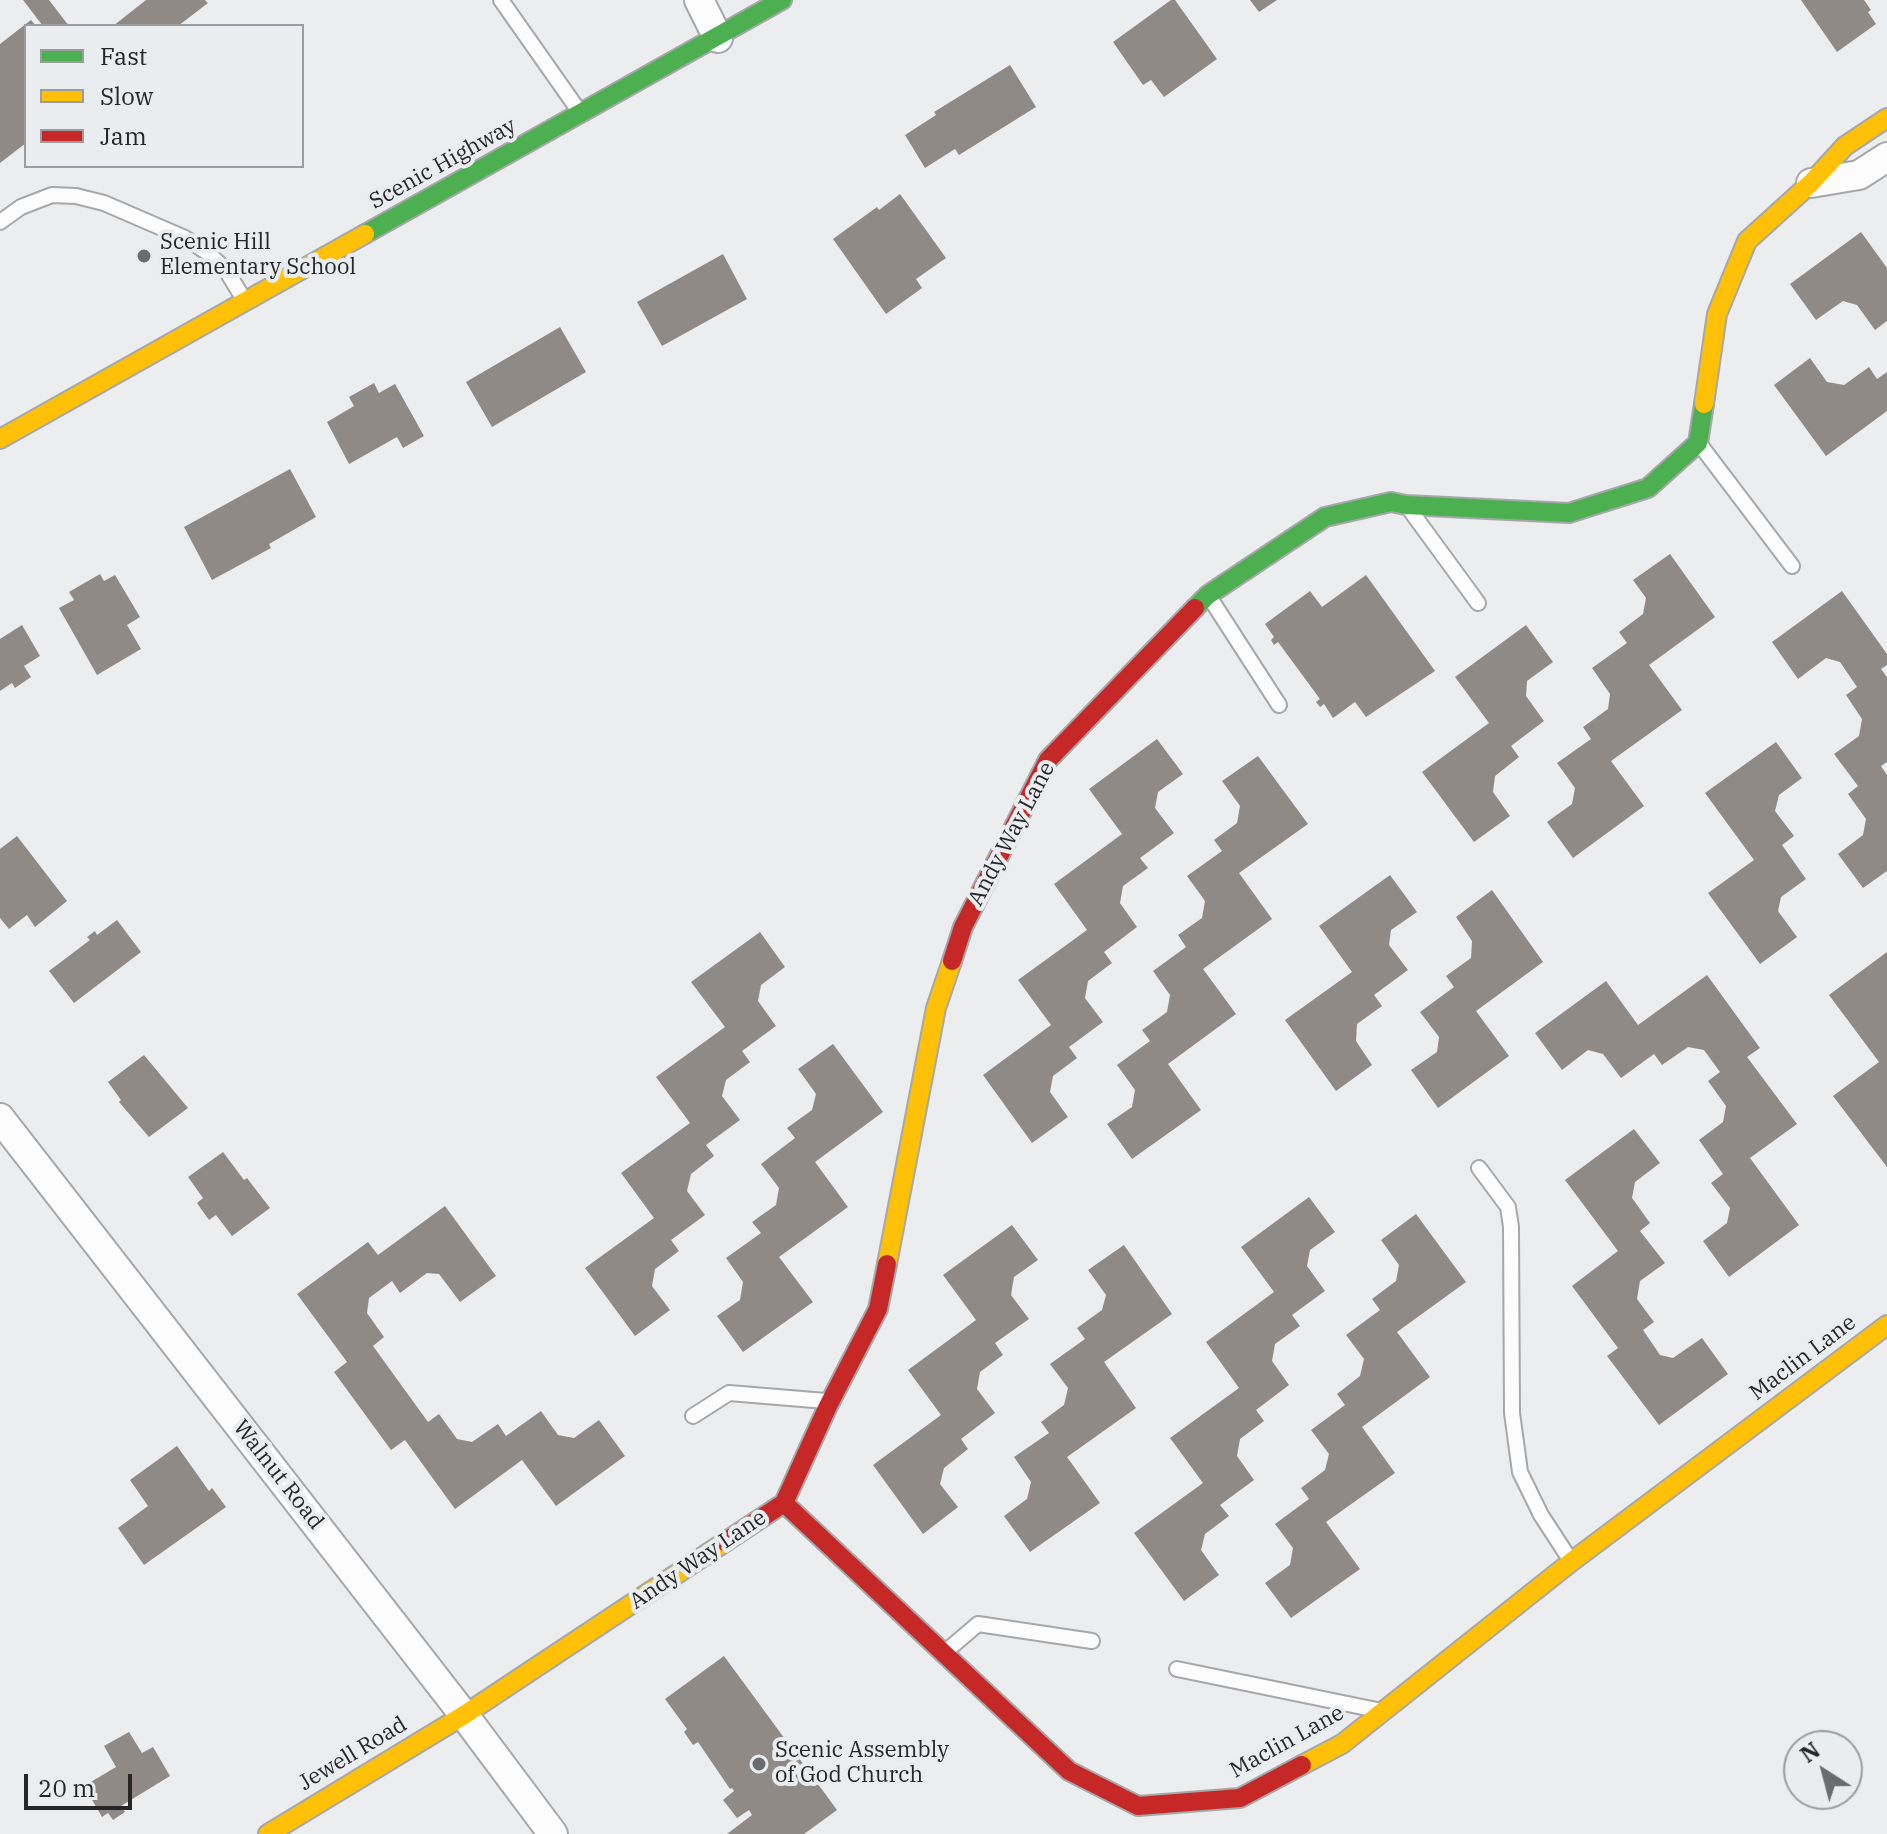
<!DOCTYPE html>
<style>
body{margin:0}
#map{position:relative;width:1887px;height:1834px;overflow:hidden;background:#ebedef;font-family:"IBM Plex Serif",serif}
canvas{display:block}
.legend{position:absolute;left:24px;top:24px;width:280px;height:144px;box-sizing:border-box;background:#eaedf0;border:2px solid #9c9da0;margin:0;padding:10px 14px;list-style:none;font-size:24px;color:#262628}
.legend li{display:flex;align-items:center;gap:16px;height:40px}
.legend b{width:40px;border:2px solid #9c9da0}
.north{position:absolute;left:1783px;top:1730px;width:80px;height:80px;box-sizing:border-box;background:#eaedf0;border:2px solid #9c9da0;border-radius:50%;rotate:324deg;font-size:22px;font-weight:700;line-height:32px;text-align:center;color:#262628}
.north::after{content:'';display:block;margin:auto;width:28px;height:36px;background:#6b6c6e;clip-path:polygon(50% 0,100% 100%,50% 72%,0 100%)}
.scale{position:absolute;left:24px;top:1774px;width:108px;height:36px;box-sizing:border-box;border:4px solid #262628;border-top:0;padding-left:10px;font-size:24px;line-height:28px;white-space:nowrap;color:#262628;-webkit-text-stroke:6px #eaedf0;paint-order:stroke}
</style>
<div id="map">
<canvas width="1887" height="1834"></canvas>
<ul class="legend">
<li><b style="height:10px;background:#4caf50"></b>Fast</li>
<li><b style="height:10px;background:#ffc107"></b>Slow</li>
<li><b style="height:10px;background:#c62828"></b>Jam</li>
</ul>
<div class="north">N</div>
<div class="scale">20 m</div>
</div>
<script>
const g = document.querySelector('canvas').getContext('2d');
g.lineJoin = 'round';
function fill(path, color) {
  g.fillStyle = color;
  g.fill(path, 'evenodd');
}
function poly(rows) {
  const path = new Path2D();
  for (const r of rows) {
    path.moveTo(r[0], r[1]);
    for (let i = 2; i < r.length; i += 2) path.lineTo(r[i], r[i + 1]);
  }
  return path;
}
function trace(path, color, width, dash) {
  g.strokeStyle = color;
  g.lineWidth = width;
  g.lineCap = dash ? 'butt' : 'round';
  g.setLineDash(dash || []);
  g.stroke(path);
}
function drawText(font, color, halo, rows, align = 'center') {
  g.font = font + ' "IBM Plex Serif",serif';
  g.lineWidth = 8;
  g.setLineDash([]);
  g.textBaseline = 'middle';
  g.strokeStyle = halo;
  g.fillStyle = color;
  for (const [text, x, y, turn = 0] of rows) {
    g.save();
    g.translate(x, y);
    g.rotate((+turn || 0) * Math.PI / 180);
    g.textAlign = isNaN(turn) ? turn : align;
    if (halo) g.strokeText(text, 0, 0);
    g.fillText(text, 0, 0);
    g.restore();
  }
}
const building = poly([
 [23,0,49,0,69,26,43,26],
 [146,0,205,0,208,3,178,26,113,26],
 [1171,0,1175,0,1217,59,1164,97,1151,80,1143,85,1113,42],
 [1250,0,1277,0,1259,12],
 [1801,0,1864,0,1871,10,1868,12,1876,24,1837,52],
 [31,20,36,26,26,26,26,143,0,163,0,44],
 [1010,65,1036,107,959,155,955,149,925,168,905,135,936,115,934,112],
 [900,194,946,258,916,279,922,288,886,314,833,239,877,207,879,210],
 [1861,232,1887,268,1887,321,1875,330,1857,305,1843,301,1816,320,1790,284],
 [723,254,747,299,662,346,637,302],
 [560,327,586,372,492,427,466,382],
 [1810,358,1827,382,1844,385,1869,367,1877,379,1887,372,1887,411,1826,456,1774,385],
 [374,383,379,393,395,384,424,436,403,448,397,437,349,464,327,422,354,406,349,397],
 [290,469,316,517,269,544,271,548,212,580,184,527],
 [1670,554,1715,617,1649,665,1682,710,1611,761,1644,806,1573,858,1547,822,1572,804,1575,788,1557,763,1591,739,1583,727,1608,709,1610,694,1592,668,1627,643,1619,632,1643,614,1646,598,1633,580],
 [100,574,104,581,115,575,140,617,127,625,141,649,97,675,59,608,74,600,69,592],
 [1366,575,1435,671,1366,717,1355,702,1333,718,1324,704,1320,707,1316,702,1320,699,1278,642,1274,645,1271,640,1274,637,1265,624,1310,591,1322,607],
 [1842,591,1887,654,1887,665,1881,669,1887,677,1887,762,1881,766,1887,775,1887,871,1863,888,1838,854,1863,835,1866,819,1848,794,1858,786,1834,754,1859,736,1862,719,1846,695,1857,687,1840,662,1826,658,1798,679,1772,642],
 [22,625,40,656,24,666,31,677,15,688,12,683,0,691,0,639],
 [1526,625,1553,662,1527,681,1526,696,1544,721,1511,746,1519,757,1495,776,1493,792,1510,816,1474,842,1422,772,1489,723,1455,677],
 [1157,739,1183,774,1158,792,1155,808,1174,833,1140,858,1148,868,1123,886,1120,903,1137,927,1104,952,1112,963,1088,981,1085,998,1103,1022,1069,1047,1077,1058,1053,1076,1050,1092,1068,1117,1032,1143,983,1075,1051,1025,1018,980,1087,930,1054,884,1122,834,1089,789],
 [1776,742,1802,778,1779,795,1775,811,1794,836,1782,845,1806,879,1781,897,1778,911,1797,937,1760,964,1708,893,1754,860,1705,793],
 [1258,756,1308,824,1239,873,1272,919,1203,969,1236,1014,1168,1064,1201,1110,1132,1159,1107,1124,1132,1107,1135,1090,1117,1065,1150,1041,1142,1030,1167,1012,1170,995,1153,971,1186,947,1178,935,1202,918,1205,901,1187,876,1222,851,1214,840,1237,823,1240,806,1222,781],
 [17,836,67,901,35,927,27,915,9,929,0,918,0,849],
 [1390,875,1417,912,1391,930,1389,945,1408,970,1374,995,1382,1006,1357,1024,1356,1041,1372,1065,1336,1091,1285,1020,1352,972,1319,926],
 [1492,890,1543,962,1476,1011,1509,1056,1438,1108,1411,1070,1437,1052,1439,1037,1420,1012,1454,987,1446,976,1471,958,1472,941,1456,917],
 [117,920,141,952,74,1003,49,971,90,940,87,937,95,931,97,935],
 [760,932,785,967,761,985,758,1001,776,1026,742,1051,750,1062,726,1080,722,1096,740,1120,706,1145,714,1156,691,1174,687,1191,705,1215,671,1240,679,1251,655,1269,652,1286,670,1310,635,1336,585,1268,654,1218,621,1173,690,1123,656,1077,725,1027,691,982],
 [1887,952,1887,1167,1833,1096,1879,1062,1829,995],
 [1707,975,1760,1048,1747,1057,1797,1124,1750,1158,1799,1225,1729,1277,1703,1241,1727,1223,1730,1208,1711,1183,1723,1174,1699,1140,1723,1122,1726,1106,1708,1081,1720,1072,1704,1050,1688,1047,1662,1065,1654,1054,1621,1078,1603,1054,1588,1050,1562,1070,1535,1033,1606,981,1638,1025],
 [833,1044,883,1112,815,1162,848,1207,779,1257,813,1302,743,1352,717,1316,740,1300,743,1282,726,1258,761,1233,752,1222,776,1205,779,1188,761,1164,795,1138,787,1128,812,1110,816,1094,798,1069],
 [144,1055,188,1108,149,1137,119,1102,121,1100,108,1082],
 [1634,1129,1660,1163,1635,1182,1632,1198,1650,1223,1640,1231,1665,1263,1640,1281,1637,1299,1654,1322,1643,1330,1660,1355,1673,1358,1702,1338,1728,1374,1659,1425,1607,1356,1618,1348,1572,1286,1618,1251,1565,1180],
 [223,1152,244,1180,247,1178,270,1208,232,1236,216,1215,209,1220,197,1203,203,1198,188,1177],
 [1309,1197,1335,1232,1310,1250,1307,1266,1325,1291,1292,1315,1300,1326,1275,1344,1272,1361,1289,1385,1256,1410,1264,1421,1240,1439,1237,1456,1254,1480,1220,1505,1229,1516,1205,1534,1201,1550,1219,1575,1184,1601,1134,1533,1203,1483,1170,1438,1239,1388,1206,1342,1274,1292,1241,1247],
 [445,1206,496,1276,460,1302,439,1274,427,1273,400,1293,392,1281,369,1298,367,1313,384,1337,373,1346,428,1422,439,1414,457,1439,472,1442,498,1424,506,1436,541,1411,558,1435,574,1438,599,1420,625,1456,556,1506,522,1460,455,1509,405,1440,391,1450,334,1372,347,1362,297,1294,368,1242,378,1255],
 [1416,1214,1466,1282,1397,1332,1430,1377,1362,1427,1395,1473,1326,1522,1360,1569,1291,1618,1265,1583,1290,1565,1293,1548,1275,1524,1309,1499,1301,1488,1325,1470,1329,1454,1311,1430,1345,1405,1337,1394,1360,1376,1364,1359,1346,1335,1380,1310,1372,1299,1396,1281,1399,1265,1381,1240],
 [1012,1225,1038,1260,1014,1277,1011,1295,1029,1319,995,1343,1003,1355,980,1372,977,1389,995,1413,961,1439,968,1449,944,1468,940,1484,958,1507,923,1534,873,1465,941,1415,908,1370,976,1320,943,1275],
 [1124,1245,1172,1314,1104,1362,1136,1408,1067,1457,1100,1503,1030,1552,1004,1516,1027,1499,1031,1482,1014,1457,1049,1433,1041,1422,1064,1405,1068,1388,1050,1364,1085,1339,1077,1328,1102,1310,1106,1295,1088,1270],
 [177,1446,209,1491,212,1488,226,1507,144,1565,118,1528,148,1506,130,1480],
 [724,1656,837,1810,804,1834,727,1834,752,1815,749,1810,737,1818,723,1800,734,1791,732,1788,730,1789,698,1742,693,1745,684,1732,687,1729,665,1699],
 [129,1732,142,1753,153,1747,170,1776,121,1806,125,1812,113,1820,108,1813,102,1817,84,1786,116,1767,104,1746]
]);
const lane = poly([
 [501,0,579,111],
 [0,222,21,207,52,195,76,196,104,203,185,238,208,253,226,270,243,298],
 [1701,446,1792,566],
 [1410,510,1478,603],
 [1210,598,1279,705],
 [1479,1168,1508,1207,1511,1227,1512,1413,1520,1472,1541,1515,1569,1558],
 [693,1416,729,1393,826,1401],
 [944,1653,978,1624,1092,1641],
 [1177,1669,1377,1710]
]);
const street = poly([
 [699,0,718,38],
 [1811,183,1859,175,1887,157],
 [0,1118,464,1715,553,1834]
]);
const fast = poly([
 [365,234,782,0],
 [1195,608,1208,595,1325,517,1391,502,1406,505,1569,513,1648,488,1698,443,1704,404]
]);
const slow = poly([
 [1704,404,1717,314,1747,241,1811,183,1845,146,1887,118],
 [0,439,365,234],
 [887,1264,936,1008,952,961],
 [1302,1765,1342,1744,1571,1562,1887,1325],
 [268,1834,464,1715,725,1542]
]);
const jam = poly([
 [952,961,963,927,1048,760,1195,608],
 [784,1503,1069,1771,1138,1806,1240,1798,1302,1765],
 [725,1542,784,1503,828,1406,878,1309,887,1264]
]);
const markers = [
 [144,256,8,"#6b6c6e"],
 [759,1764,8,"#6b6c6e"]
];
const streetNames = [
 ["Scenic Highway",443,164,-29],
 ["Andy Way Lane",1012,834,-62],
 ["Maclin Lane",1803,1358,-37],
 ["Walnut Road",278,1475,52],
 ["Andy Way Lane",698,1560,-34],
 ["Maclin Lane",1287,1742,-29],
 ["Jewell Road",353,1754,-31]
];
const poiNames = [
 ["Scenic Hill",160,243],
 ["Elementary School",160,268],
 ["Scenic Assembly",775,1751],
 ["of God Church",775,1776]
];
fill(building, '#908a87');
trace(lane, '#a6a7a9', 18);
trace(street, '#a6a7a9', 32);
trace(fast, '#a6a7a9', 22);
trace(slow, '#a6a7a9', 22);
trace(jam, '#a6a7a9', 22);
trace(lane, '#fcfcfd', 14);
trace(street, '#fcfcfd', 28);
trace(fast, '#4caf50', 18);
trace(slow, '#ffc107', 18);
trace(jam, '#c62828', 18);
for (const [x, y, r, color] of markers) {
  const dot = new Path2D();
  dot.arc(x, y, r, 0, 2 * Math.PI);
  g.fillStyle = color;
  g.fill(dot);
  trace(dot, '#eaedf0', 3);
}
drawText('22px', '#262628', '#eaedf0', streetNames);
drawText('22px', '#262628', '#eaedf0', poiNames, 'left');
</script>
